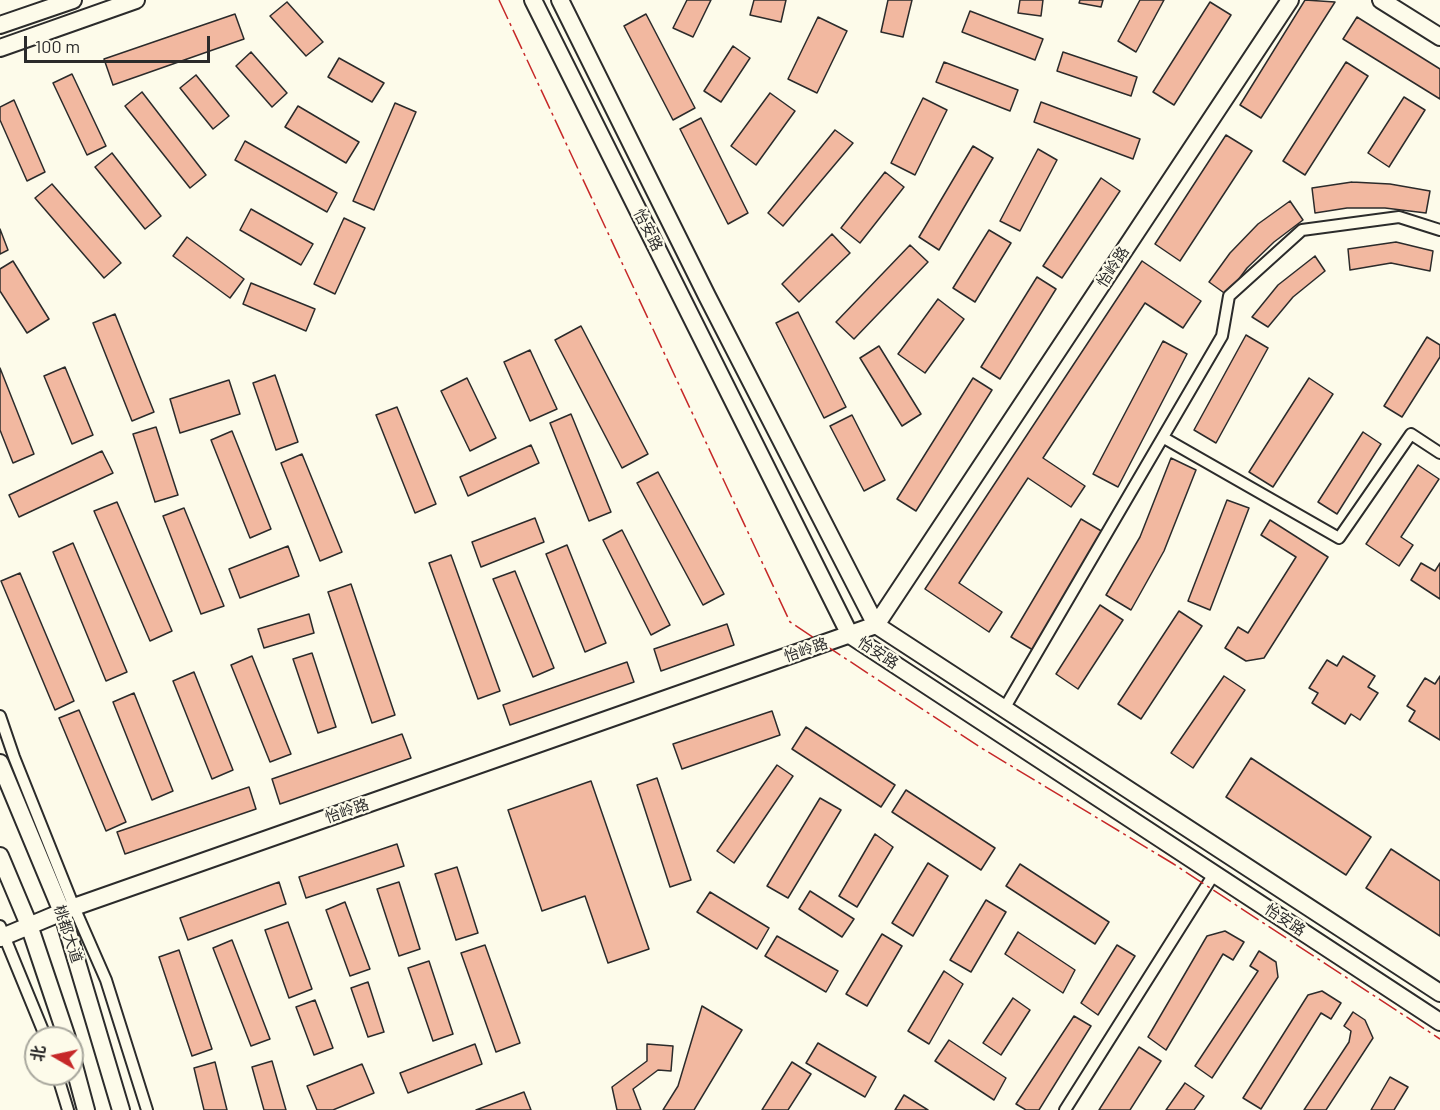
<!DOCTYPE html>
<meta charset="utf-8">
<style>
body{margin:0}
#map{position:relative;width:1440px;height:1110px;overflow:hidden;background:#fdfbea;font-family:Barlow,"Noto Sans SC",sans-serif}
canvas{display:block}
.north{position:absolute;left:24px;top:1026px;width:60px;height:60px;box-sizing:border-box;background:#fdfbea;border:2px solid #a9a89e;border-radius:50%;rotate:279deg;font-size:16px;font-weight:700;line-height:24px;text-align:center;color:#2b2b2b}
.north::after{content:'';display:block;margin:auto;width:21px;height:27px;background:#c62828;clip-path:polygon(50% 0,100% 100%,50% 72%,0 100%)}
.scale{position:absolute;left:24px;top:36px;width:186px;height:27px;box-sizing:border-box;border:3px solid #2b2b2b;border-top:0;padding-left:8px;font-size:18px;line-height:21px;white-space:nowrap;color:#2b2b2b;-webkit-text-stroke:4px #fdfbea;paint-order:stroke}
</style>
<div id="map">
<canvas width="1440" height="1110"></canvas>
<div class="north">北</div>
<div class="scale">100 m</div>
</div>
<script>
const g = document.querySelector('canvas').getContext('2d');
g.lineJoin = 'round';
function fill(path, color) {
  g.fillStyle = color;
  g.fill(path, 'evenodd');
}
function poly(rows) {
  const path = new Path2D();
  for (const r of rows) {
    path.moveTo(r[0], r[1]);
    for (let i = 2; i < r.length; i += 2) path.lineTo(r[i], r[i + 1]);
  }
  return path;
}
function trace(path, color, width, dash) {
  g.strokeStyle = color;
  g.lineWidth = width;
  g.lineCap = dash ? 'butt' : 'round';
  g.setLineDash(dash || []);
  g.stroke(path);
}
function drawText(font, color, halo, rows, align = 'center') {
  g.font = font + ' Barlow,"Noto Sans SC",sans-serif';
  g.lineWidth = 4.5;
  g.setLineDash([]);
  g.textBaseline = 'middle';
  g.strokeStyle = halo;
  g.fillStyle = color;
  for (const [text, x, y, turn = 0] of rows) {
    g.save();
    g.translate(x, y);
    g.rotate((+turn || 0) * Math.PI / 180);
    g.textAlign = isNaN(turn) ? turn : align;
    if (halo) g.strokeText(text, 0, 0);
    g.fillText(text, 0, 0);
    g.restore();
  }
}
const building = poly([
 [687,0,711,0,693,37,673,28,687,0],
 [754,0,786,0,781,22,750,15,754,0],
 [888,0,912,0,903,37,881,32,888,0],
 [1020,0,1043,0,1041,16,1018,13,1020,0],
 [1080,0,1103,0,1101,7,1079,3,1080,0],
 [1140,0,1164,0,1136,52,1118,41,1140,0],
 [1305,0,1335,2,1261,118,1240,105,1305,0],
 [287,2,323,42,306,56,270,16,287,2],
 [1210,2,1231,15,1174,105,1153,92,1210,2],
 [970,11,1043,39,1035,60,962,32,970,11],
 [235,14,244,39,113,85,104,59,235,14],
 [646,14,695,108,673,120,624,26,646,14],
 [818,17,847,31,817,93,788,79,818,17],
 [1357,17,1440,69,1440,99,1343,39,1357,17],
 [733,46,750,58,721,102,704,91,733,46],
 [251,52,287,93,272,107,236,66,251,52],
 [1063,52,1137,77,1131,96,1057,71,1063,52],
 [339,58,384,83,372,102,328,77,339,58],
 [944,62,1018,90,1010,111,936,82,944,62],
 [1346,62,1368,76,1305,175,1283,161,1346,62],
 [72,74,106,146,87,155,53,83,72,74],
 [196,75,229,116,213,129,180,88,196,75],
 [142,92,206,175,190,188,125,106,142,92],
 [770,93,795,111,756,165,731,146,770,93],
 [1404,97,1425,110,1389,167,1368,153,1404,97],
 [923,98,947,110,915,175,891,163,923,98],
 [14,100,45,172,27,181,0,120,0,107,14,100],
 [1041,102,1140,139,1133,159,1034,122,1041,102],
 [395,103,416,112,374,210,353,201,395,103],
 [298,106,359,142,346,163,285,127,298,106],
 [701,118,748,213,728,224,680,129,701,118],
 [835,130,853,143,783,226,768,213,835,130],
 [1226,135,1252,151,1180,261,1155,244,1226,135],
 [245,141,337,193,327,212,235,160,245,141],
 [973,146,993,158,939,250,919,237,973,146],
 [1038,149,1057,160,1020,231,1000,221,1038,149],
 [112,153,161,216,145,229,95,167,112,153],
 [885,172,904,187,860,243,841,228,885,172],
 [1101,178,1120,191,1062,278,1043,266,1101,178],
 [1352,182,1390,184,1430,191,1426,213,1385,208,1347,208,1315,213,1312,188,1352,182],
 [52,184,121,263,104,278,35,198,52,184],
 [1290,201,1303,220,1274,242,1247,268,1227,295,1209,282,1230,253,1258,224,1290,201],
 [251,209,313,244,301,265,240,230,251,209],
 [344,218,365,228,335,294,314,284,344,218],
 [0,229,8,250,0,254,0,229],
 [989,230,1011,243,975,302,953,288,989,230],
 [832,234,850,253,799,302,782,284,832,234],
 [187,237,244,279,230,298,173,256,187,237],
 [1396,242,1433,251,1430,271,1391,263,1350,270,1348,249,1396,242],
 [910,245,928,262,854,339,836,322,910,245],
 [1315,256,1325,271,1293,297,1268,327,1252,317,1278,285,1315,256],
 [13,261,49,319,27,333,0,291,0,269,13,261],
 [1142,261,1201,301,1183,328,1145,303,1043,458,1085,486,1071,507,1028,478,959,583,1002,612,989,632,925,589,1142,261],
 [1037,277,1056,289,1000,379,981,367,1037,277],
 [251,283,315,309,306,331,243,304,251,283],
 [938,299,964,319,925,373,898,354,938,299],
 [798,312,846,407,824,418,776,323,798,312],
 [115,314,154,412,132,421,93,323,115,314],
 [581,326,648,454,622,468,555,340,581,326],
 [1246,335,1268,348,1216,443,1194,430,1246,335],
 [1427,337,1440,345,1440,357,1402,417,1384,406,1427,337],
 [1163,341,1187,354,1118,487,1093,474,1163,341],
 [879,346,921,414,902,426,860,358,879,346],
 [530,350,557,409,530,421,504,362,530,350],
 [65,367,93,435,72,444,44,376,65,367],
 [0,368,34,454,13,463,0,430,0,368],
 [275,375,298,442,276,450,253,383,275,375],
 [467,378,496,438,470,451,441,391,467,378],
 [973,378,992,390,916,511,897,499,973,378],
 [1309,378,1333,394,1273,487,1249,472,1309,378],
 [229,380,240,414,180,433,170,399,229,380],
 [397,407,436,504,415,513,376,415,397,407],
 [571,414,611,512,589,521,550,423,571,414],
 [852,415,885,480,864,491,830,426,852,415],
 [156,427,178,495,155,502,133,434,156,427],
 [232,431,271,529,250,538,211,440,232,431],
 [1363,432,1381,444,1337,514,1318,502,1363,432],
 [531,445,539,463,468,496,460,477,531,445],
 [102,451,113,473,19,517,9,495,102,451],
 [302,454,342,552,320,561,281,463,302,454],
 [1171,458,1196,470,1164,551,1131,610,1106,595,1140,537,1171,458],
 [1418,465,1439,479,1401,537,1413,545,1399,566,1366,544,1418,465],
 [658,472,724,594,703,605,637,483,658,472],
 [1227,500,1249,508,1210,610,1188,601,1227,500],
 [117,502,172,631,150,641,94,511,117,502],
 [184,508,224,606,201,614,163,516,184,508],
 [535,518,544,542,481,567,472,542,535,518],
 [1081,519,1103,532,1033,650,1011,637,1081,519],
 [1270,520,1328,557,1264,658,1246,661,1225,648,1238,627,1248,633,1296,557,1261,535,1270,520],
 [622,530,670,625,651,635,603,540,622,530],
 [73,543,127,672,106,681,53,552,73,543],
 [567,545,606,643,585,652,546,554,567,545],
 [288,546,299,576,240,598,229,569,288,546],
 [451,555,500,691,478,699,429,563,451,555],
 [1421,563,1435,571,1440,563,1440,599,1411,580,1421,563],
 [515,571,554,668,533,677,493,579,515,571],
 [20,573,74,701,55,710,1,581,20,573],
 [351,584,395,715,372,723,328,592,351,584],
 [1100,605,1123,620,1078,689,1056,674,1100,605],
 [1179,611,1202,626,1141,719,1118,704,1179,611],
 [309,614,314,633,264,648,258,629,309,614],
 [727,624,734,645,661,671,654,649,727,624],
 [312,653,336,727,318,733,293,659,312,653],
 [252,656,291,754,270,762,231,665,252,656],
 [1343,656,1375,676,1368,687,1378,693,1360,720,1351,714,1345,724,1312,703,1318,693,1309,688,1327,660,1337,666,1343,656],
 [627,662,634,682,510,725,503,705,627,662],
 [194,672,233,770,212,779,173,681,194,672],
 [1224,676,1245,690,1193,768,1171,753,1224,676],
 [1440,676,1440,740,1409,721,1415,711,1407,706,1425,678,1435,684,1440,676],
 [134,693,173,791,152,800,113,702,134,693],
 [79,710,126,822,106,831,59,718,79,710],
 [772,711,780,735,682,769,673,744,772,711],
 [806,727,895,785,881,807,792,749,806,727],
 [402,734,411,758,280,804,272,779,402,734],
 [1251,758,1371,837,1346,875,1226,797,1251,758],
 [777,765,793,776,734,863,717,851,777,765],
 [657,778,691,880,670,887,637,785,657,778],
 [591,781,649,949,608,963,585,896,542,911,508,810,591,781],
 [249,787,256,809,125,854,117,832,249,787],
 [906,790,995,848,981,870,892,812,906,790],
 [820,798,841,810,788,898,767,886,820,798],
 [875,834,893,847,857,907,839,896,875,834],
 [397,844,404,866,306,898,299,877,397,844],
 [1391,849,1440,881,1440,936,1366,888,1391,849],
 [928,863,948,876,913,936,892,923,928,863],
 [1020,864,1109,922,1095,944,1006,886,1020,864],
 [457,867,478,933,456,940,435,874,457,867],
 [279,882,286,904,188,940,180,918,279,882],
 [399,882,420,949,399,956,377,889,399,882],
 [810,891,854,919,842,937,799,909,810,891],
 [710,892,769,928,757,949,697,912,710,892],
 [986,900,1006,912,971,972,950,960,986,900],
 [345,902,370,969,350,976,326,910,345,902],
 [288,922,312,989,289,998,265,930,288,922],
 [1225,931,1244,942,1233,960,1223,954,1166,1050,1148,1037,1207,936,1225,931],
 [1018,932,1075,970,1063,993,1005,954,1018,932],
 [882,934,902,946,867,1006,846,994,882,934],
 [777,936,838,971,826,992,765,956,777,936],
 [232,940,270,1039,251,1046,213,948,232,940],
 [485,945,520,1043,496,1052,461,953,485,945],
 [1117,945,1135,956,1098,1015,1081,1003,1117,945],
 [179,950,212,1049,192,1056,159,957,179,950],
 [1259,951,1276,962,1278,977,1212,1078,1195,1066,1258,971,1250,966,1259,951],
 [429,961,453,1034,433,1041,408,968,429,961],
 [944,971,963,984,929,1044,908,1031,944,971],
 [368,982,384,1032,368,1037,351,988,368,982],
 [1322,991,1341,1003,1331,1019,1321,1013,1261,1109,1243,1098,1308,995,1322,991],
 [1013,998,1030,1010,1001,1055,983,1043,1013,998],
 [315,1000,333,1048,314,1055,296,1007,315,1000],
 [702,1006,742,1030,694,1110,663,1110,678,1086,702,1006],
 [1353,1012,1365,1020,1373,1038,1326,1110,1304,1110,1349,1042,1351,1031,1344,1026,1353,1012],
 [1074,1016,1091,1026,1039,1110,1026,1110,1016,1104,1074,1016],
 [949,1040,1006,1078,994,1100,935,1061,949,1040],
 [818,1043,876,1077,865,1097,806,1063,818,1043],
 [475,1044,482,1064,408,1093,400,1073,475,1044],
 [647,1044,673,1046,671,1071,658,1070,633,1089,641,1110,617,1110,612,1087,647,1061,647,1044],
 [1139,1047,1161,1061,1130,1110,1099,1110,1139,1047],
 [272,1061,286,1110,264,1110,252,1067,272,1061],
 [215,1062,227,1110,204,1110,194,1068,215,1062],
 [792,1062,811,1074,788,1110,762,1110,792,1062],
 [362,1064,374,1093,333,1110,317,1110,307,1086,362,1064],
 [1390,1077,1408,1087,1394,1110,1371,1110,1390,1077],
 [1185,1083,1204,1096,1194,1110,1166,1110,1185,1083],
 [524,1092,531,1110,476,1110,524,1092],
 [904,1095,928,1110,895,1110,904,1095]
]);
const street = poly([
 [1164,438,1339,538,1411,434,1440,453],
 [1004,709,1222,336,1229,296,1302,230,1399,217,1440,230],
 [0,716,14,757,74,907,106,980,147,1110],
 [0,926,46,1038],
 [57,1074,68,1110],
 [1065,1110,1214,874]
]);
const secondary = poly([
 [533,0,850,635,1440,1022],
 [560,0,707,296,876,625,1440,993],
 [1381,0,1440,37],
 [0,25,73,0],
 [0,48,136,0],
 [0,763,62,912,121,1110],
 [0,856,29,925,67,1038],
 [0,938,74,907,876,625,1290,0],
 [72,1058,86,1110]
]);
const power = poly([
 [499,0,790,622,983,749,1172,863,1440,1039]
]);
const streetNames = [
 ["怡安路",648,230,63],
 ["怡岭路",1113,267,-57],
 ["怡岭路",806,650,-19],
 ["怡安路",878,653,33],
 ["怡岭路",347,811,-19],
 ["怡安路",1285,920,33],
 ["桃都大道",68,934,72]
];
fill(building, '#f2b8a0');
trace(building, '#2b2b2b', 1.5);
trace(street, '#2b2b2b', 14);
trace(secondary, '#2b2b2b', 20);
trace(street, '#fdfbea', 10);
trace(secondary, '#fdfbea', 16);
trace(power, '#c62828', 1.5, [21, 4.5, 3, 4.5]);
drawText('15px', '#2b2b2b', '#fdfbea', streetNames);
</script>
